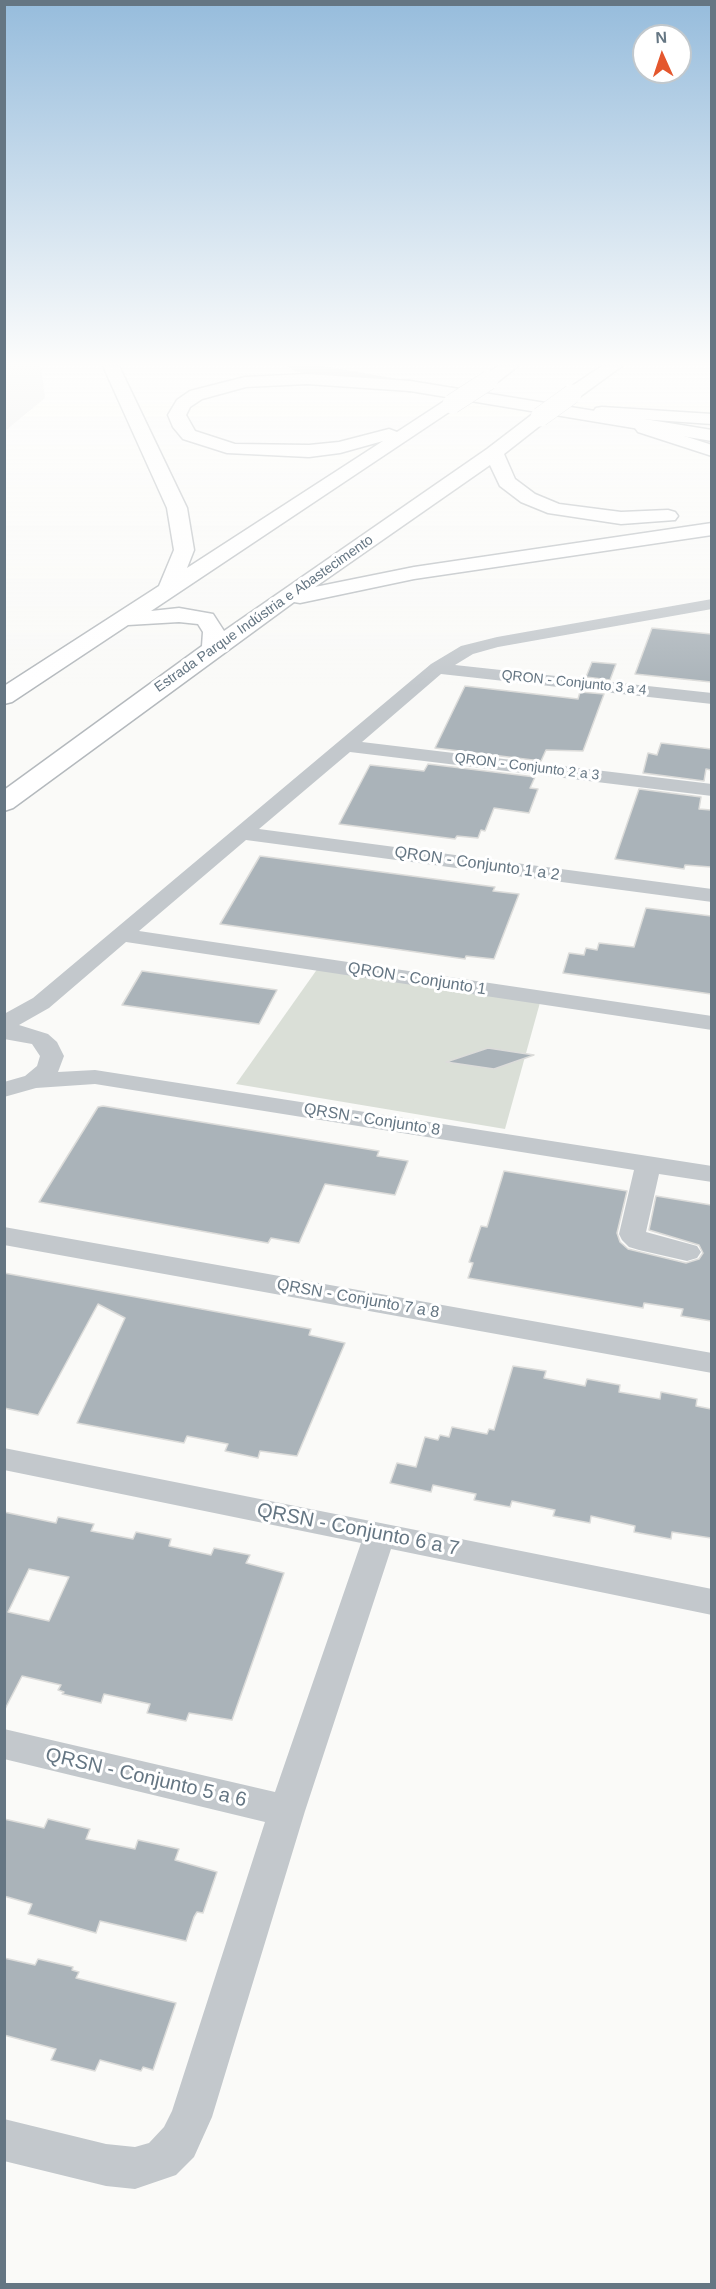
<!DOCTYPE html>
<meta charset="utf-8">
<style>
body{margin:0}
#map{position:relative;width:716px;height:2289px;overflow:hidden;background:#fafaf8;font-family:Helvetica,sans-serif}
canvas{display:block}
.frame{position:absolute;inset:0;border:6px solid #657683;pointer-events:none}
.north{position:absolute;left:632px;top:24px;width:60px;height:60px;box-sizing:border-box;background:#fff;border:2px solid #c1c8cd;border-radius:50%;rotate:357deg;font-size:16px;font-weight:700;line-height:24px;text-align:center;color:#657683}
.north::after{content:'';display:block;margin:auto;width:21px;height:27px;background:#e4572e;clip-path:polygon(50% 0,100% 100%,50% 72%,0 100%)}
</style>
<div id="map">
<canvas width="716" height="2289"></canvas>
<div class="frame"></div>
<div class="north">N</div>
</div>
<script>
const g = document.querySelector('canvas').getContext('2d');
g.lineJoin = 'round';
function fill(path, color) {
  g.fillStyle = color;
  g.fill(path, 'evenodd');
}
function poly(rows) {
  const path = new Path2D();
  for (const r of rows) {
    path.moveTo(r[0], r[1]);
    for (let i = 2; i < r.length; i += 2) path.lineTo(r[i], r[i + 1]);
  }
  return path;
}
function trace(path, color, width, dash) {
  g.strokeStyle = color;
  g.lineWidth = width;
  g.lineCap = dash ? 'butt' : 'round';
  g.setLineDash(dash || []);
  g.stroke(path);
}
function drawText(font, color, halo, rows, align = 'center') {
  g.font = font + ' Helvetica,sans-serif';
  g.lineWidth = 6;
  g.setLineDash([]);
  g.textBaseline = 'middle';
  g.strokeStyle = halo;
  g.fillStyle = color;
  for (const [text, x, y, turn = 0] of rows) {
    g.save();
    g.translate(x, y);
    g.rotate((+turn || 0) * Math.PI / 180);
    g.textAlign = isNaN(turn) ? turn : align;
    if (halo) g.strokeText(text, 0, 0);
    g.fillText(text, 0, 0);
    g.restore();
  }
}
const built = poly([
 [5,366,41,366,45,398,5,431]
]);
const green = poly([
 [318,968,541,999,505,1129,236,1084]
]);
const building = poly([
 [652,628,711,634,711,682,635,674,652,628],
 [592,662,616,664,610,680,586,677,592,662],
 [465,686,578,699,580,692,604,694,583,751,546,750,541,761,435,748,465,686],
 [661,743,711,749,711,770,706,769,704,781,643,773,648,753,657,755,661,743],
 [428,764,535,777,530,788,538,789,529,813,494,808,485,831,481,830,478,838,457,836,455,839,339,824,370,765,424,771,428,764],
 [639,789,701,797,699,809,711,810,711,867,685,865,684,869,615,859,639,789],
 [260,856,495,887,493,891,519,894,494,959,466,956,465,959,220,924,260,856],
 [646,908,711,916,711,994,563,973,569,953,584,955,586,948,597,950,599,943,634,947,646,908],
 [142,971,277,990,259,1024,122,1005,142,971],
 [488,1048,534,1055,494,1069,446,1062,488,1048],
 [103,1106,379,1151,377,1156,408,1161,395,1195,325,1184,299,1243,271,1238,268,1243,39,1202,98,1107,103,1106],
 [504,1171,627,1191,617,1233,620,1242,628,1249,686,1263,699,1259,703,1253,699,1245,649,1230,656,1196,711,1205,711,1321,681,1316,683,1309,644,1303,643,1308,468,1278,473,1263,469,1262,481,1226,487,1227,504,1171],
 [4,1273,311,1329,309,1335,345,1343,297,1456,260,1451,258,1458,225,1451,228,1444,187,1436,184,1443,77,1423,125,1318,98,1304,38,1415,4,1408,4,1273],
 [513,1366,546,1371,544,1378,585,1386,587,1379,620,1385,619,1392,660,1399,661,1392,697,1399,696,1406,711,1409,711,1538,672,1532,671,1539,634,1532,635,1526,591,1516,590,1523,553,1516,555,1510,512,1501,510,1507,474,1500,476,1494,433,1485,431,1492,390,1483,397,1463,416,1467,425,1437,438,1440,440,1435,449,1437,452,1427,487,1434,489,1429,494,1430,513,1366],
 [4,1512,56,1523,58,1517,94,1524,91,1531,133,1539,136,1532,171,1539,169,1546,211,1555,214,1548,250,1555,246,1563,284,1573,232,1720,189,1713,186,1721,147,1713,150,1704,104,1694,101,1703,62,1694,64,1692,58,1690,61,1685,22,1676,4,1711,4,1512],
 [29,1569,69,1577,49,1621,8,1612,29,1569],
 [4,1819,44,1828,48,1819,90,1829,86,1839,135,1849,138,1840,179,1849,175,1860,217,1872,203,1913,197,1912,194,1917,186,1941,100,1921,96,1933,28,1914,32,1904,4,1896,4,1819],
 [4,1958,35,1965,38,1959,73,1967,72,1970,79,1972,76,1978,176,2003,153,2070,143,2067,141,2071,100,2060,95,2071,51,2060,56,2049,4,2035,4,1958]
]);
const minor = poly([
 [712,599,712,609,498,647,473,654,455,665,712,693,712,704,441,674,362,742,712,784,712,796,350,752,259,829,712,889,712,902,246,840,139,931,712,1016,712,1030,126,942,49,1008,19,1025,48,1034,57,1042,64,1056,58,1072,95,1070,712,1166,712,1182,659,1174,646,1232,697,1246,701,1252,697,1258,687,1261,639,1250,629,1247,622,1240,619,1234,634,1170,95,1084,36,1088,4,1097,4,1082,25,1076,37,1066,40,1056,32,1044,4,1039,4,1014,33,998,431,664,461,646,497,637,712,599],
 [4,1227,712,1353,712,1373,4,1245,4,1227],
 [4,1448,712,1589,712,1615,391,1549,305,1811,212,2117,194,2157,176,2175,135,2189,106,2186,4,2161,4,2119,106,2144,135,2147,149,2143,164,2127,172,2111,265,1822,4,1759,4,1729,275,1792,361,1543,4,1470,4,1448]
]);
const tertiary = poly([
 [287,366,324,366,403,380,411,385,403,390,295,371,287,366]
]);
const primary = poly([
 [410,381,712,430,712,441,404,390,401,386,404,382,410,381]
]);
const trunk = poly([
 [103,366,119,366,187,508,194,550,187,568,383,441,340,453,309,457,227,453,183,439,173,427,168,415,177,400,190,391,245,377,307,374,410,381,419,386,410,391,307,384,246,387,202,399,190,407,186,415,195,431,235,444,309,445,339,442,389,429,397,432,446,400,458,400,461,404,151,611,179,608,213,614,224,631,487,449,534,413,540,412,546,413,549,417,546,421,504,454,515,479,535,494,559,504,621,512,668,510,675,512,678,516,675,520,621,524,548,513,521,502,500,486,490,465,315,587,414,567,712,523,712,535,414,579,300,603,294,602,13,808,4,811,4,790,202,646,203,632,198,624,179,622,128,625,12,702,4,704,4,686,159,586,174,550,167,508,103,366],
 [498,366,518,366,495,384,483,384,480,380,483,376,498,366],
 [602,366,622,366,578,398,566,398,563,394,566,390,602,366],
 [602,407,712,414,712,424,596,416,593,412,596,408,602,407],
 [644,423,712,445,712,456,638,432,635,428,644,423]
]);
const trunkBridge = poly([
 [452,404,489,380],
 [540,417,572,394]
]);
const farStreetnames = [
 ["Estrada Parque Indústria e Abastecimento",264,614,-35],
 ["QRON - Conjunto 3 a 4",574,683,6],
 ["QRON - Conjunto 2 a 3",527,767,7]
];
const streetNames = [
 ["QRON - Conjunto 1 a 2",477,864,8],
 ["QRON - Conjunto 1",417,979,9],
 ["QRSN - Conjunto 8",372,1120,9],
 ["QRSN - Conjunto 7 a 8",358,1299,10]
];
const nearStreetnames = [
 ["QRSN - Conjunto 6 a 7",358,1530,11],
 ["QRSN - Conjunto 5 a 6",146,1778,13]
];
fill(built, '#e8e9e9');
fill(green, '#dadfd7');
fill(building, '#aab3b9');
trace(building, '#dcdcda', 1.5);
trace(primary, '#b5babe', 3);
trace(trunk, '#b4b9bd', 3);
fill(minor, '#c3c8cc');
fill(tertiary, '#c3c8cc');
fill(primary, '#fff');
fill(trunk, '#fff');
trace(trunkBridge, '#b4b9bd', 20, []);
trace(trunkBridge, '#fff', 19);
const sky = g.createLinearGradient(0, 0, 0, 687);
sky.addColorStop(0, '#96bcdc');
sky.addColorStop(0.53, '#fdfdfc');
sky.addColorStop(1, '#fdfdfc00');
g.fillStyle = sky;
g.fillRect(0, 0, 716, 687);
drawText('14px', '#657683', '#fff', farStreetnames);
drawText('16px', '#657683', '#fff', streetNames);
drawText('20px', '#657683', '#fff', nearStreetnames);
</script>
